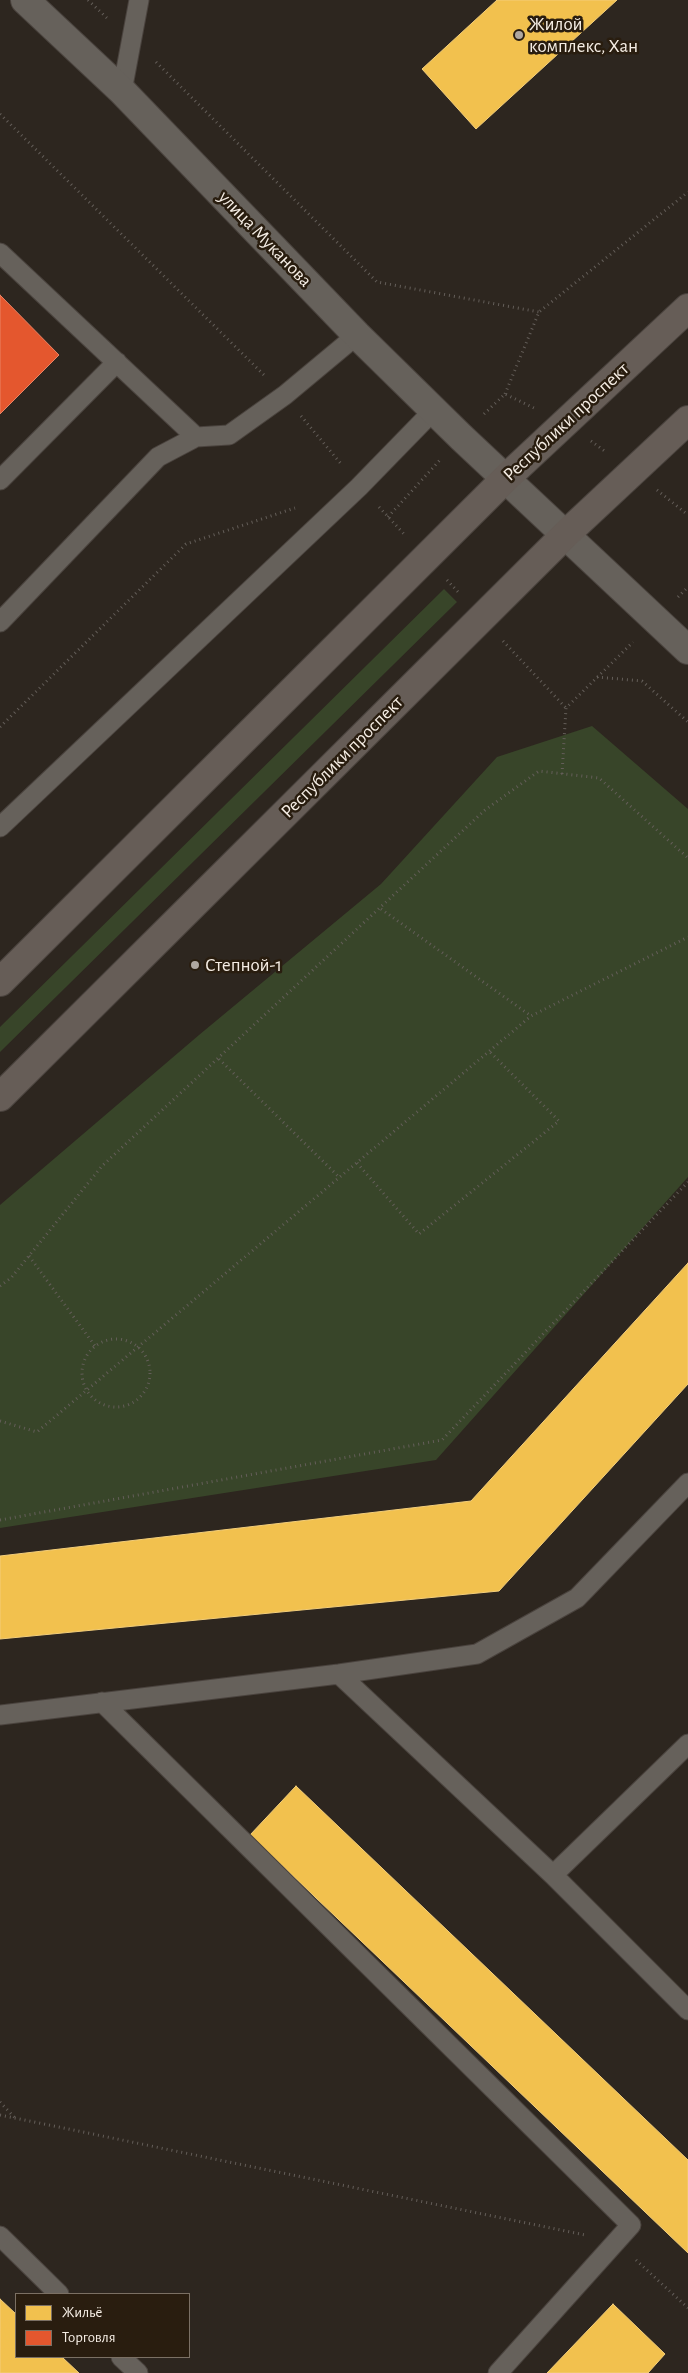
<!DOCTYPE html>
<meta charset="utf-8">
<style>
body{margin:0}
#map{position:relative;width:688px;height:2373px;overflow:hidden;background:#2d261f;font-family:"Alegreya Sans",sans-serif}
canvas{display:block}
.legend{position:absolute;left:15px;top:2293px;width:175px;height:65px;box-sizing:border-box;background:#291d0f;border:1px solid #7b7064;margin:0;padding:6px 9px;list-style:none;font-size:15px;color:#f5ede4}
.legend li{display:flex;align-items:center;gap:10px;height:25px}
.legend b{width:25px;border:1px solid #7b7064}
</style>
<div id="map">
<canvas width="688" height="2373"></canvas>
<ul class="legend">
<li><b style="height:14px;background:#f2c14e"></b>Жильё</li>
<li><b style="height:14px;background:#e4572e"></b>Торговля</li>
</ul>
</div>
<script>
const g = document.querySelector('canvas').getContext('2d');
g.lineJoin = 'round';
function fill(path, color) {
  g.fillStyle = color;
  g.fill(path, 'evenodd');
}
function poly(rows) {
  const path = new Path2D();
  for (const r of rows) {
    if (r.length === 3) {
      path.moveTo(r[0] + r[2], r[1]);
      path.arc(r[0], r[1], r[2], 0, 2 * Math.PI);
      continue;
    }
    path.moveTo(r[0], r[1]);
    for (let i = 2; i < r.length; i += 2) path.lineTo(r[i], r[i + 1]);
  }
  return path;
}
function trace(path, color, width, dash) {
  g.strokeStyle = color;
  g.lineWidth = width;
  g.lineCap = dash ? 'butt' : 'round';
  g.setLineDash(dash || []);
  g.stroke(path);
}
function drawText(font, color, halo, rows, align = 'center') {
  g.font = font + ' "Alegreya Sans",sans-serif';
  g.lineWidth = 5;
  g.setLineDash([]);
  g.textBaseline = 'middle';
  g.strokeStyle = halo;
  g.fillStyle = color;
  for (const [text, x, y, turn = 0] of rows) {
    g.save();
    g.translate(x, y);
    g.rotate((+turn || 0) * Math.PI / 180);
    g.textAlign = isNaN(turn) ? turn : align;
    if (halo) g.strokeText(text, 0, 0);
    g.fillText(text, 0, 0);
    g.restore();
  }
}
const green = poly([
 [444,589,457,602,0,1052,0,1027],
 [592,726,688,809,688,1177,436,1460,0,1528,0,1205,199,1035,381,884,497,757]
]);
const homes = poly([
 [497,0,617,0,476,129,422,69,497,0],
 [688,1263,688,1384,499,1591,0,1639,0,1556,471,1501,688,1263],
 [296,1786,688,2160,688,2253,250,1835,296,1786],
 [0,2299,16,2314,16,2357,62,2357,79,2373,0,2373,0,2299],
 [613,2304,665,2354,648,2373,547,2373,613,2304]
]);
const shops = poly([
 [0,295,59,355,0,414,0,295]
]);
const path = poly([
 [88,0,108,19],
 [156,62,377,282,539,312],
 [0,114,265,376],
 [505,394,539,312,688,192],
 [484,414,505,394,534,408],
 [301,416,342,465],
 [591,441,606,452],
 [657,490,688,515],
 [379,507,405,535],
 [388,517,440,460],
 [447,580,460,594],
 [678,597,688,587],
 [503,641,566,708],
 [597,677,642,681,688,722],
 [0,727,186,544,295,508],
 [562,774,566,708,633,642],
 [381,909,531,1016],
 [219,1059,340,1178],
 [357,1163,419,1234,559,1121,489,1051],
 [29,1256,95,1346],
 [0,1286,11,1278,102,1166,485,810,539,771,599,778,688,858],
 [116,1373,34],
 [0,1421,37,1432,531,1016,688,937],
 [0,1520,442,1440,688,1182],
 [0,2102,15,2118],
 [0,2115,585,2235],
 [636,2260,688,2308]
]);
const service = poly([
 [122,91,139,0],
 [0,253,196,437],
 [0,480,117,362],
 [0,622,158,457,196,437,229,435,285,395,357,335],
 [0,827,359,487,434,410],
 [339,1674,553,1875,688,2010],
 [102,1702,631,2225,498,2373],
 [0,1715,339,1674,477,1654,577,1598,688,1483],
 [553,1875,688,1744],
 [0,2236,59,2294],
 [121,2357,138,2373]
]);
const secondary = poly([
 [25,0,122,91,357,335,461,437,688,650]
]);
const trunk = poly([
 [0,982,506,478,688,308],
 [0,1097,566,534,688,420]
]);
const markers = [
 [519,35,5,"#afa79f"],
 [195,965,5,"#afa79f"]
];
const poiNames = [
 ["Жилой",529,24],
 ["комплекс, Хан",529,46],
 ["Степной-1",205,965]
];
const streetNames = [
 ["улица Муканова",265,239,46],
 ["Республики проспект",566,422,-43],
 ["Республики проспект",342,757,-45]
];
fill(green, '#384529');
fill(homes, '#f2c14e');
trace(homes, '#f3ce7b', 1);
fill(shops, '#e4572e');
trace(shops, '#e98465', 1);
trace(service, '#4a433e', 21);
trace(secondary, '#4a433e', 30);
trace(trunk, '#4a433e', 30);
trace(path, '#645e59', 3, [1, 4]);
trace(service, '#66615b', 19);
trace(secondary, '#66615b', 28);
trace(trunk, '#665d57', 28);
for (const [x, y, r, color] of markers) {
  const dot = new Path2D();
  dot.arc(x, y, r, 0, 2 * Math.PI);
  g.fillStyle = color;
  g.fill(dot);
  trace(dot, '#291d0f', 2);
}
drawText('19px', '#f5ede4', '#291d0f', poiNames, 'left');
drawText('19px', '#f5ede4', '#291d0f', streetNames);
</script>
